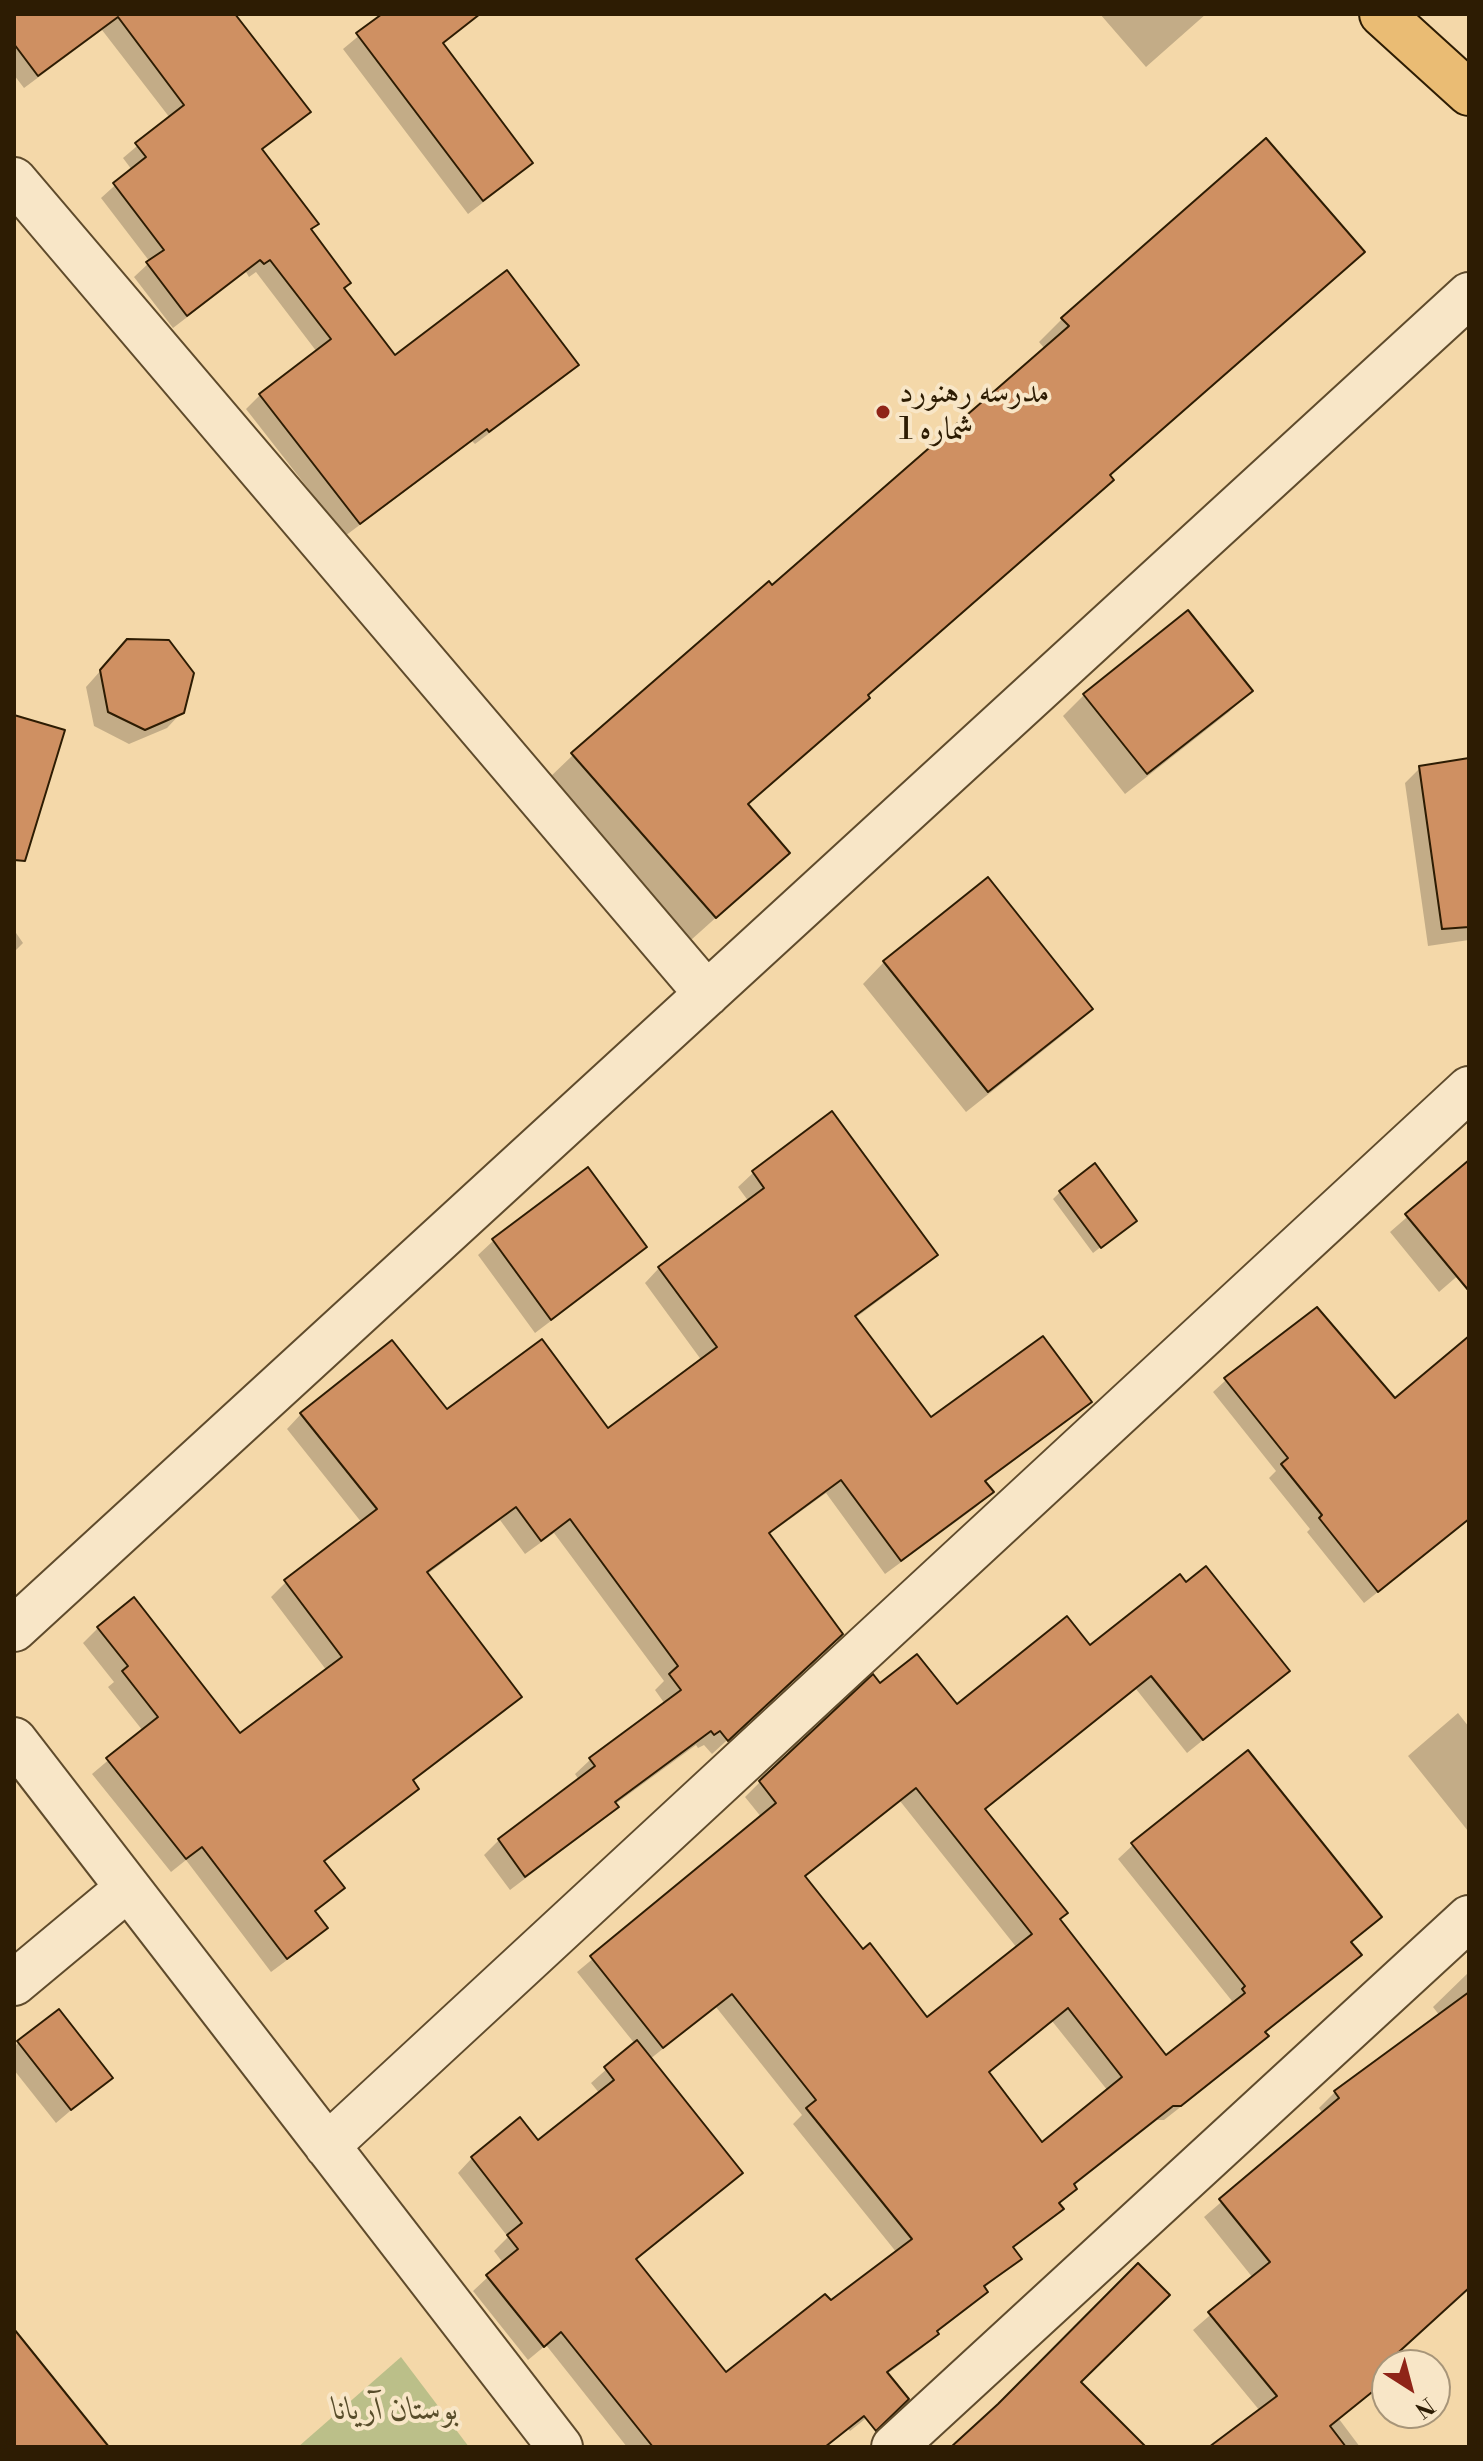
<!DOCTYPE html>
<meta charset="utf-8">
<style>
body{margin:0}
#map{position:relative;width:1483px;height:2461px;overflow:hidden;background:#f4d8a9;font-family:"Libre Bodoni",serif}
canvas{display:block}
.frame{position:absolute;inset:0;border:16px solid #2d1c03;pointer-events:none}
.north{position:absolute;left:1371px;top:2349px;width:80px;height:80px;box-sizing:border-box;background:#f8e6c7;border:2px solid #a79579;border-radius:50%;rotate:144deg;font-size:22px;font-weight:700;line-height:32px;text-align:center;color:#2d1c03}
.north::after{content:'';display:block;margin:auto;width:28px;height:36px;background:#8f2418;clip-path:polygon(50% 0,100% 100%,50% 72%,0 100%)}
</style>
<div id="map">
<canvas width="1483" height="2461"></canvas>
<div class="frame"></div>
<div class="north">N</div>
</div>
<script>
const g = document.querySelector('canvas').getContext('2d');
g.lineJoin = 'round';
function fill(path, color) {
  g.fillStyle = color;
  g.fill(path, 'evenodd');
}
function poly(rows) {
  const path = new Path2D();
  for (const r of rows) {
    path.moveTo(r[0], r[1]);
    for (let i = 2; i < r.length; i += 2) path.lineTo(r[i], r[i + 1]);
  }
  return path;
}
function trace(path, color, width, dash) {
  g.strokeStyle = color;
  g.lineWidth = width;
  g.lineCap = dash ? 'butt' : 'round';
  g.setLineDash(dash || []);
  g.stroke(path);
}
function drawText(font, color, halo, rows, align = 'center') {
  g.font = font + ' "Libre Bodoni",Amiri,serif';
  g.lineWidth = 8;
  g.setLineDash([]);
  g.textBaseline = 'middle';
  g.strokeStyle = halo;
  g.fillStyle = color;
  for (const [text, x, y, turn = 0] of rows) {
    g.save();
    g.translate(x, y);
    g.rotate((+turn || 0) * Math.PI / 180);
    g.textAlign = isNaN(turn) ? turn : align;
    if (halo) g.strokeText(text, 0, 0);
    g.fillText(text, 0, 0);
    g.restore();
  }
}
const green = poly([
 [401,2357,469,2447,298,2447]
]);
const shadow = poly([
 [14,14,232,14,309,112,261,151,342,289,395,358,576,365,563,378,475,444,472,441,345,536,246,409,260,395,317,352,256,272,249,277,246,272,173,328,134,277,150,262,101,198,132,170,123,158,170,118,102,30,24,88,14,75],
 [385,14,472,14,442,45,531,163,516,177,468,214,343,49],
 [1100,14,1206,14,1146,67],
 [1362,252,1109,477,1111,480,1088,503,866,696,844,721,746,806,788,853,691,940,549,778,573,755,772,588,1045,349,1039,342,1062,319],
 [127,641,182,712,167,728,129,744,94,726,86,687],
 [1250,691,1229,712,1125,794,1063,716,1084,695],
 [1469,760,1469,940,1428,946,1405,783,1420,768],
 [987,880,1090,1009,1069,1030,966,1112,863,984,884,962],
 [14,930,23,943,14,952],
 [1469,1163,1469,1266,1439,1292,1390,1232],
 [588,1170,645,1247,630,1261,535,1333,478,1255,493,1241],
 [753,1173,936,1254,921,1269,854,1319,930,1420,1089,1401,1074,1416,984,1483,991,1492,976,1507,885,1574,826,1493,768,1535,826,1649,712,1754,704,1745,698,1748,696,1745,614,1805,616,1807,601,1821,510,1890,484,1855,499,1840,579,1780,575,1774,590,1760,665,1704,655,1690,664,1681,554,1533,525,1554,500,1520,426,1575,519,1697,504,1712,412,1782,417,1789,402,1803,323,1863,342,1888,314,1913,325,1928,310,1943,271,1972,186,1860,171,1872,92,1774,143,1731,108,1687,114,1682,83,1643,98,1628,240,1736,327,1671,271,1597,286,1582,362,1523,287,1429,301,1414,446,1412,607,1431,702,1361,645,1283,659,1268,749,1202,738,1187],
 [1060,1192,1127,1227,1093,1253,1053,1199],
 [1469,1339,1469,1520,1364,1603,1307,1532,1310,1529,1269,1478,1276,1471,1213,1392,1226,1380,1395,1401],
 [1090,1648,1288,1671,1187,1753,1136,1689,984,1810,1058,1920,1166,2058,1230,2007,1228,2005,1232,2001,1118,1859,1133,1845,1380,1917,1350,1944,1359,1955,1264,2034,1266,2036,1252,2051,1164,2120,1157,2120,1073,2186,1075,2188,1058,2205,1061,2208,1012,2249,1019,2259,983,2289,985,2291,971,2306,936,2333,922,2348,887,2374,884,2404,850,2431,848,2429,825,2447,627,2447,546,2345,528,2360,473,2291,503,2263,494,2251,508,2237,458,2173,472,2158,538,2143,600,2094,591,2083,635,2044,577,1972,762,1818,745,1797,760,1782,879,1686,956,1707],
 [900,1801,1017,1948,927,2019,863,1952,804,1878],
 [716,2007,802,2115,793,2124,897,2253,830,2303,726,2375,635,2261,741,2173,650,2059],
 [1052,2021,1108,2091,1042,2145,988,2073],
 [1458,1713,1469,1727,1468,1831,1408,1756],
 [1469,1972,1469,2286,1387,2361,1391,2365,1387,2365,1387,2379,1339,2419,1360,2447,1212,2447,1260,2411,1193,2330,1253,2278,1204,2217,1323,2114,1319,2108,1335,2092,1440,2016,1433,2007],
 [18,2043,110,2077,56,2123,14,2070,14,2047]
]);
const building = poly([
 [14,14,235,14,311,112,262,149,319,224,311,229,351,283,344,288,395,355,507,270,579,365,489,432,487,429,360,524,259,394,331,339,270,260,264,264,260,260,187,316,146,262,164,250,113,183,146,157,135,143,184,105,118,17,38,76,14,44,14,14],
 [382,14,480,14,443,43,533,163,483,201,356,33,382,14],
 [1266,138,1365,252,1110,475,1114,480,868,695,870,698,748,804,790,853,716,918,571,753,769,581,772,585,1069,326,1061,318,1266,138],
 [1188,610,1253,691,1147,774,1083,694,1188,610],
 [127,639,169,640,194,673,184,713,145,730,108,712,100,670,127,639],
 [14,715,65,730,25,861,14,860,14,715],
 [1469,758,1469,927,1442,929,1419,766,1469,758],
 [988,877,1093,1009,988,1092,883,961,988,877],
 [832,1111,938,1255,855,1316,931,1417,1043,1336,1092,1402,985,1481,994,1492,901,1561,841,1480,769,1533,843,1634,728,1741,720,1731,714,1735,711,1731,615,1802,619,1807,525,1877,498,1839,595,1766,589,1758,681,1690,669,1674,678,1666,570,1519,541,1541,516,1507,427,1572,522,1697,413,1780,419,1789,324,1861,345,1888,315,1911,328,1928,287,1959,202,1847,186,1859,106,1758,158,1717,122,1671,128,1666,97,1627,134,1597,240,1733,342,1657,284,1580,377,1509,300,1413,392,1340,447,1409,542,1339,608,1428,717,1347,658,1267,764,1188,752,1171,832,1111],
 [1469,1160,1469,1291,1405,1214,1469,1160],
 [1095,1163,1137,1221,1101,1248,1059,1191,1095,1163],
 [588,1167,647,1247,551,1320,492,1239,588,1167],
 [1317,1307,1395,1398,1469,1336,1469,1519,1378,1592,1319,1518,1322,1515,1281,1464,1288,1458,1224,1378,1317,1307],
 [1206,1566,1290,1671,1203,1740,1151,1676,985,1809,1068,1913,1060,1919,1166,2055,1245,1993,1242,1989,1245,1986,1131,1843,1248,1750,1382,1917,1351,1942,1362,1955,1265,2032,1269,2036,1181,2106,1173,2106,1074,2184,1077,2189,1059,2203,1064,2209,1013,2247,1022,2259,984,2286,988,2292,937,2331,939,2334,887,2372,909,2399,876,2431,864,2416,825,2447,653,2447,561,2332,544,2347,486,2275,518,2249,507,2235,522,2223,471,2157,520,2117,538,2140,614,2080,604,2067,637,2040,743,2173,636,2259,726,2372,825,2294,831,2300,912,2239,806,2108,816,2100,732,1994,663,2048,590,1956,776,1803,759,1781,873,1674,880,1683,917,1654,957,1704,1067,1616,1090,1645,1180,1574,1186,1582,1206,1566],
 [916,1788,1032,1934,927,2017,870,1943,863,1949,805,1876,916,1788],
 [1068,2008,1122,2077,1042,2142,989,2072,1068,2008],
 [1469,1992,1469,2288,1390,2360,1393,2365,1387,2365,1387,2380,1330,2426,1346,2447,1209,2447,1277,2396,1208,2312,1270,2262,1219,2199,1339,2098,1334,2091,1469,1992],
 [59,2009,113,2078,71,2110,17,2041,59,2009],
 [1138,2263,1170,2295,1081,2382,1146,2447,951,2447,998,2404,1138,2263],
 [14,2329,109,2447,14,2447,14,2329]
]);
const street = poly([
 [14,180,707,994],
 [14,1629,1469,295],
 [14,1740,560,2447],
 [14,1983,128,1888],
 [327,2146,1469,1089],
 [894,2447,1469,1918]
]);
const highway = poly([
 [1382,14,1469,93]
]);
const markers = [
 [883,412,8,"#8f2418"]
];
const poiNames = [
 ["مدرسه رهنورد",899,394],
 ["شماره 1",899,431]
];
const parkNames = [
 ["بوستان آریانا",396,2411]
];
fill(green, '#bbbf89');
fill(shadow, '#0003');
fill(building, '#cf9062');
trace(building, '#2d1c03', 2);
trace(street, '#5f4b2c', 48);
trace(highway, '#2d1c03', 48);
trace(street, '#f8e6c7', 44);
trace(highway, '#eabc74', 44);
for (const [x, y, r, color] of markers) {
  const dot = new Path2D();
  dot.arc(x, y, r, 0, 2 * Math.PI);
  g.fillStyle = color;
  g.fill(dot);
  trace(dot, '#f8e6c7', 3);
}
drawText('32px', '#2d1c03', '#f8e6c7', poiNames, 'left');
drawText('italic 32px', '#584d2b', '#f8e6c7', parkNames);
</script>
